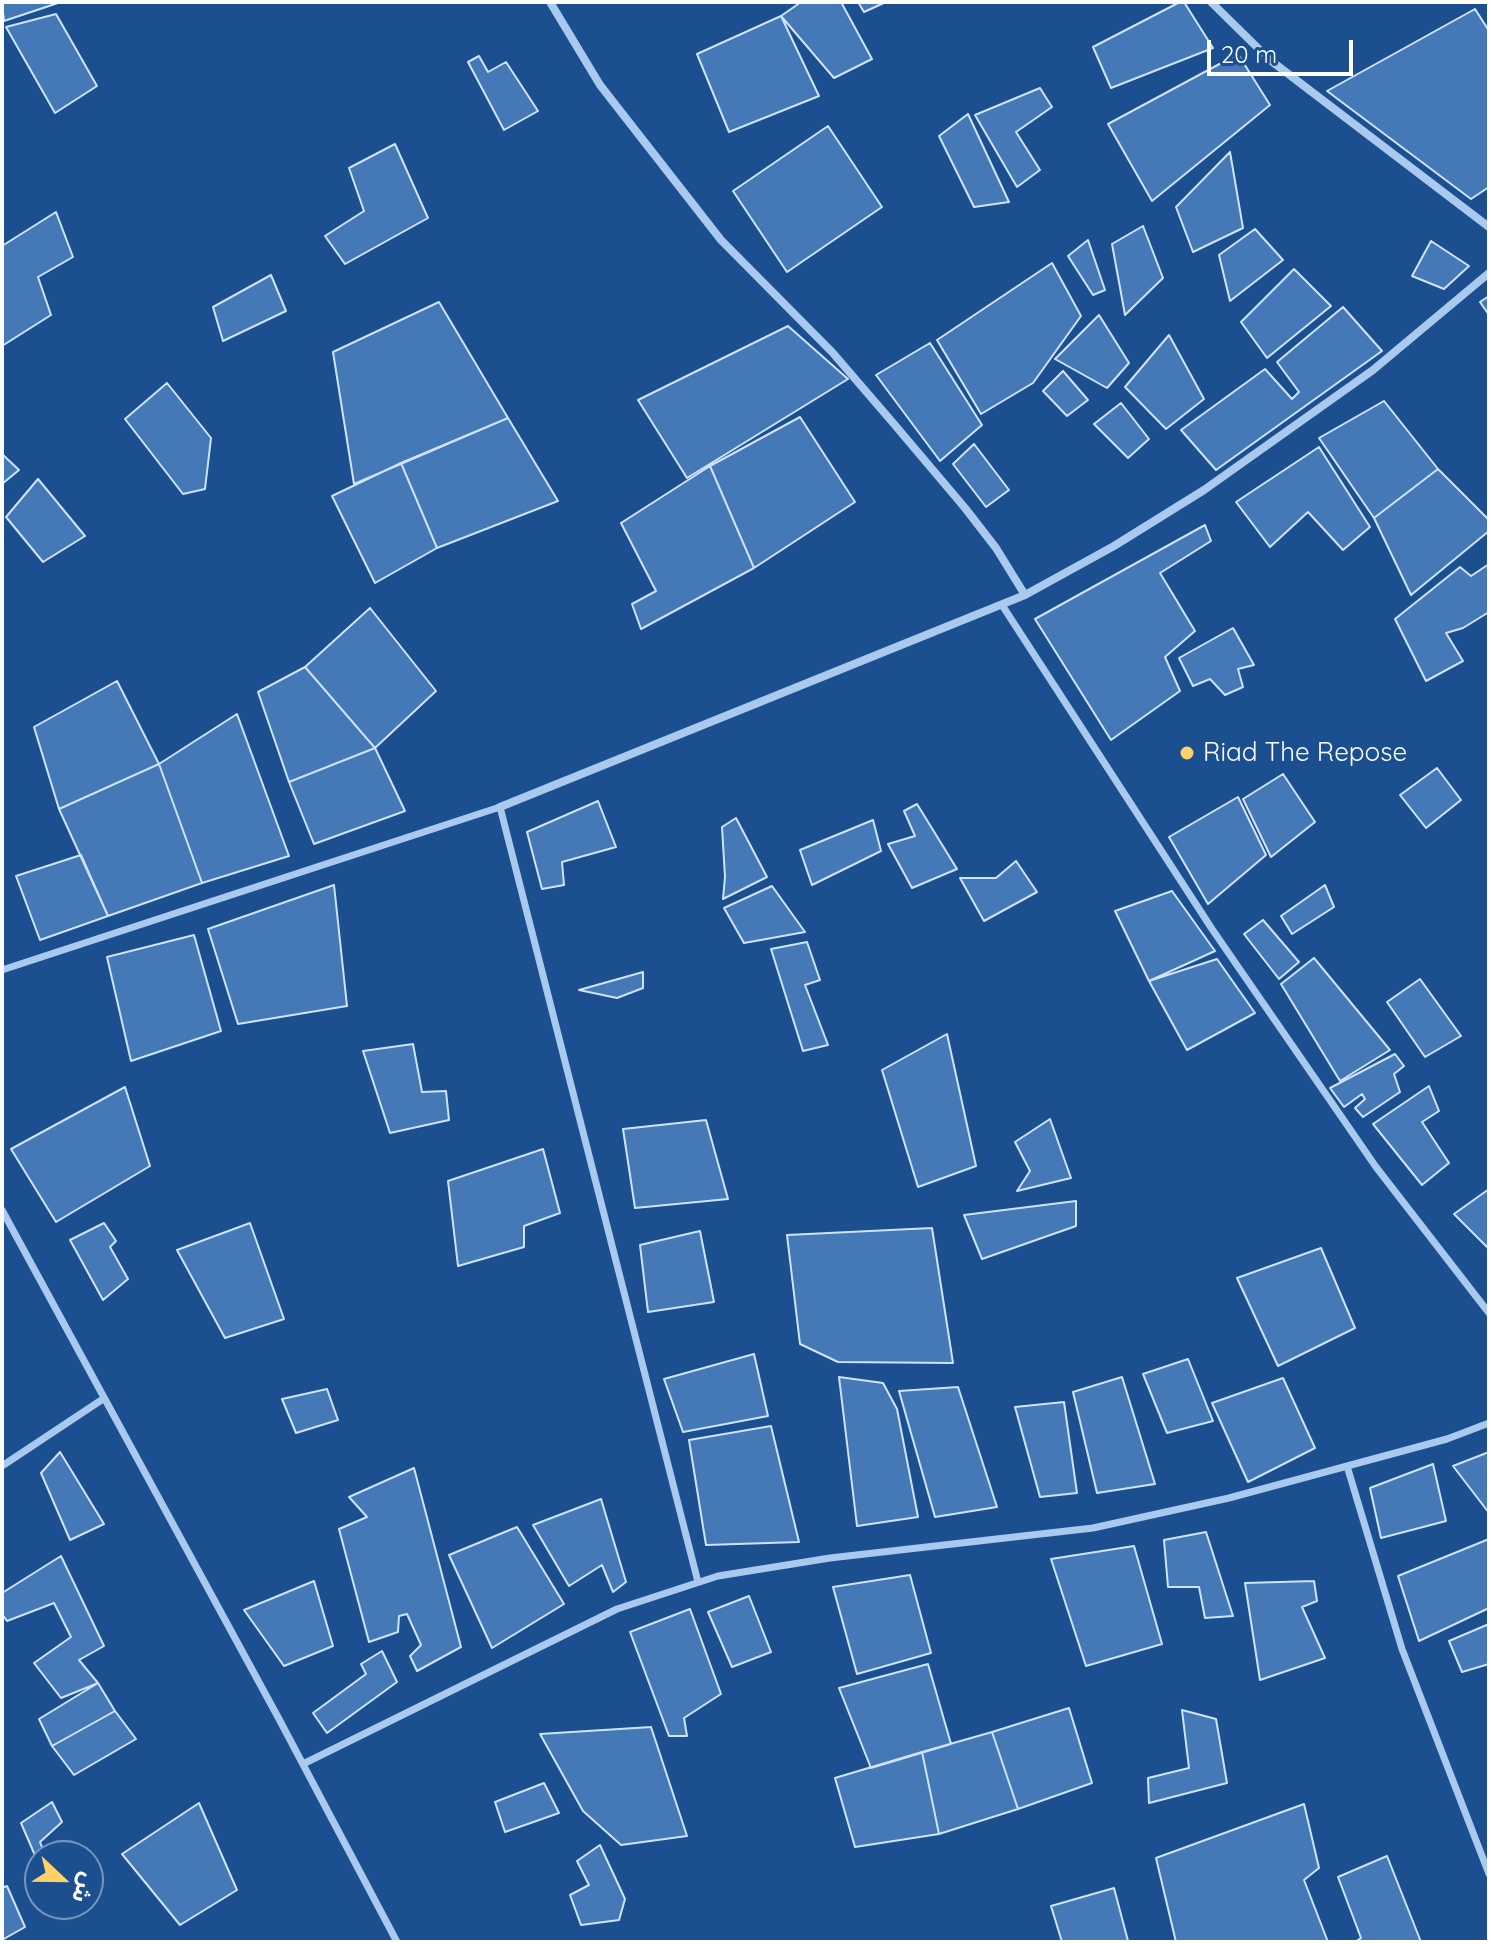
<!DOCTYPE html>
<meta charset="utf-8">
<style>
body{margin:0}
#map{position:relative;width:1491px;height:1944px;overflow:hidden;background:#1b4f8f;font-family:Quicksand,"Noto Sans Arabic",sans-serif}
canvas{display:block}
.frame{position:absolute;inset:0;border:4px solid #fff;pointer-events:none}
.north{position:absolute;left:24px;top:1840px;width:80px;height:80px;box-sizing:border-box;background:#1b4f8f;border:2px solid #7695bc;border-radius:50%;rotate:112deg;font-size:22px;font-weight:700;line-height:32px;text-align:center;color:#fff}
.north::after{content:'';display:block;margin:auto;width:28px;height:36px;background:#ffd166;clip-path:polygon(50% 0,100% 100%,50% 72%,0 100%)}
.scale{position:absolute;left:1207px;top:40px;width:146px;height:36px;box-sizing:border-box;border:4px solid #fff;border-top:0;padding-left:10px;font-size:24px;line-height:28px;white-space:nowrap;color:#fff;-webkit-text-stroke:6px #1b4f8f;paint-order:stroke}
</style>
<div id="map">
<canvas width="1491" height="1944"></canvas>
<div class="frame"></div>
<div class="north">ش</div>
<div class="scale">20 m</div>
</div>
<script>
const g = document.querySelector('canvas').getContext('2d');
g.lineJoin = 'round';
function fill(path, color) {
  g.fillStyle = color;
  g.fill(path, 'evenodd');
}
function poly(rows) {
  const path = new Path2D();
  for (const r of rows) {
    path.moveTo(r[0], r[1]);
    for (let i = 2; i < r.length; i += 2) path.lineTo(r[i], r[i + 1]);
  }
  return path;
}
function trace(path, color, width, dash) {
  g.strokeStyle = color;
  g.lineWidth = width;
  g.lineCap = dash ? 'butt' : 'round';
  g.setLineDash(dash || []);
  g.stroke(path);
}
function drawText(font, color, halo, rows, align = 'center') {
  g.font = font + ' Quicksand,sans-serif';
  g.lineWidth = 7;
  g.setLineDash([]);
  g.textBaseline = 'middle';
  g.strokeStyle = halo;
  g.fillStyle = color;
  for (const [text, x, y, turn = 0] of rows) {
    g.save();
    g.translate(x, y);
    g.rotate((+turn || 0) * Math.PI / 180);
    g.textAlign = isNaN(turn) ? turn : align;
    if (halo) g.strokeText(text, 0, 0);
    g.fillText(text, 0, 0);
    g.restore();
  }
}
const building = poly([
 [2,2,61,2,4,21,2,2],
 [801,2,841,2,872,59,834,78,781,16,801,2],
 [858,2,886,2,864,12,858,2],
 [1180,2,1184,2,1213,48,1111,88,1093,47,1180,2],
 [1475,9,1489,31,1489,187,1471,199,1327,91,1475,9],
 [56,14,97,86,55,113,6,27,56,14],
 [781,16,819,96,729,132,697,54,781,16],
 [1238,54,1270,105,1152,201,1108,124,1238,54],
 [479,56,488,72,506,62,538,111,504,130,468,62,479,56],
 [1040,88,1052,107,1016,132,1040,170,1017,187,975,115,1040,88],
 [968,114,1009,202,974,207,939,136,968,114],
 [828,126,882,207,787,272,733,191,828,126],
 [395,144,428,218,345,264,325,236,364,211,349,168,395,144],
 [1230,152,1243,228,1193,252,1176,207,1230,152],
 [56,212,73,257,38,277,51,315,2,346,2,246,56,212],
 [1143,226,1163,278,1125,315,1112,244,1143,226],
 [1255,229,1283,260,1230,301,1219,255,1255,229],
 [1088,240,1105,290,1093,295,1068,256,1088,240],
 [1431,241,1469,266,1444,289,1412,276,1431,241],
 [1052,263,1081,316,1033,383,981,414,937,340,1052,263],
 [1294,269,1331,306,1267,358,1241,322,1294,269],
 [271,275,286,311,223,341,213,307,271,275],
 [1489,296,1489,315,1480,302,1489,296],
 [439,302,508,418,354,484,333,352,439,302],
 [1343,307,1382,351,1216,470,1181,430,1265,369,1292,399,1299,392,1277,362,1343,307],
 [1099,315,1129,363,1107,388,1055,359,1099,315],
 [788,326,848,379,687,478,638,400,788,326],
 [1169,335,1204,399,1166,429,1125,387,1169,335],
 [930,343,982,425,940,461,876,375,930,343],
 [1063,371,1088,400,1067,416,1043,391,1063,371],
 [167,383,211,438,205,489,183,494,125,419,167,383],
 [1384,401,1438,469,1374,518,1319,438,1384,401],
 [1121,403,1149,439,1128,458,1094,424,1121,403],
 [800,417,855,502,754,568,710,466,800,417],
 [508,418,558,501,437,548,401,463,508,418],
 [974,444,1009,490,986,507,953,464,974,444],
 [1319,447,1370,527,1343,550,1308,512,1270,547,1236,502,1319,447],
 [2,454,19,470,2,484,2,454],
 [401,463,437,548,375,583,332,496,401,463],
 [710,466,754,568,641,629,632,604,656,591,621,523,710,466],
 [1438,469,1489,520,1489,531,1411,595,1374,518,1438,469],
 [38,479,85,536,43,562,6,517,38,479],
 [1205,525,1211,541,1160,573,1195,631,1165,657,1180,691,1111,740,1035,619,1205,525],
 [1489,564,1489,612,1463,628,1446,633,1463,661,1426,681,1395,619,1460,567,1471,576,1489,564],
 [370,608,436,691,375,748,305,667,370,608],
 [1233,628,1254,665,1238,669,1243,687,1225,695,1210,679,1193,686,1179,658,1233,628],
 [305,667,375,748,289,782,258,692,305,667],
 [117,681,159,764,59,809,34,727,117,681],
 [237,714,289,856,202,883,159,764,237,714],
 [375,748,405,811,314,844,289,782,375,748],
 [159,764,202,883,108,916,59,809,159,764],
 [1437,768,1461,800,1426,828,1400,795,1437,768],
 [1283,774,1315,822,1271,857,1243,799,1283,774],
 [1238,797,1266,855,1208,904,1169,837,1238,797],
 [598,801,616,847,562,862,564,885,542,889,527,832,598,801],
 [917,804,957,869,912,888,888,844,915,836,904,811,917,804],
 [736,818,767,877,723,899,725,877,722,827,736,818],
 [873,820,881,851,812,885,800,850,873,820],
 [81,855,108,916,40,940,16,876,81,855],
 [1016,861,1037,892,984,921,960,878,996,878,1016,861],
 [334,885,347,1006,238,1024,208,929,334,885],
 [1325,885,1334,907,1292,934,1281,916,1325,885],
 [772,886,805,932,744,943,724,908,772,886],
 [1172,891,1215,951,1149,981,1115,911,1172,891],
 [1263,920,1299,962,1279,979,1244,934,1263,920],
 [194,935,221,1031,131,1061,107,957,194,935],
 [807,942,820,980,805,985,828,1045,803,1051,771,949,807,942],
 [1314,958,1390,1050,1340,1081,1281,984,1314,958],
 [1217,959,1255,1013,1187,1050,1149,981,1217,959],
 [643,972,643,988,617,998,579,990,643,972],
 [1420,979,1461,1036,1425,1057,1387,1002,1420,979],
 [947,1034,976,1166,918,1187,882,1070,947,1034],
 [413,1044,422,1092,446,1091,449,1120,390,1133,363,1051,413,1044],
 [1395,1054,1404,1066,1394,1074,1400,1092,1363,1117,1355,1108,1365,1099,1362,1094,1344,1107,1330,1088,1395,1054],
 [1429,1086,1439,1111,1422,1122,1449,1163,1422,1185,1373,1124,1429,1086],
 [125,1087,150,1166,56,1222,11,1149,125,1087],
 [1050,1119,1071,1178,1017,1191,1030,1171,1015,1142,1050,1119],
 [706,1120,728,1199,635,1208,623,1129,706,1120],
 [543,1149,560,1213,524,1226,524,1247,458,1266,448,1181,543,1149],
 [1489,1189,1489,1249,1454,1214,1489,1189],
 [1076,1201,1076,1226,982,1259,964,1215,1076,1201],
 [104,1223,116,1241,110,1247,128,1279,103,1300,70,1240,104,1223],
 [250,1223,284,1319,225,1338,177,1250,250,1223],
 [932,1228,953,1363,838,1362,800,1344,787,1235,932,1228],
 [700,1231,714,1302,648,1312,640,1245,700,1231],
 [1321,1248,1355,1328,1278,1366,1237,1278,1321,1248],
 [754,1354,768,1416,683,1432,664,1379,754,1354],
 [1188,1359,1213,1421,1167,1433,1143,1374,1188,1359],
 [839,1377,883,1383,897,1409,918,1517,857,1526,839,1377],
 [1122,1377,1155,1484,1097,1493,1073,1392,1122,1377],
 [1283,1378,1315,1448,1248,1482,1212,1403,1283,1378],
 [958,1387,997,1507,935,1517,899,1391,958,1387],
 [327,1389,338,1420,296,1433,282,1399,327,1389],
 [1064,1402,1077,1493,1040,1497,1015,1407,1064,1402],
 [771,1426,799,1542,706,1545,689,1440,771,1426],
 [60,1452,104,1524,70,1540,41,1473,60,1452],
 [1489,1452,1489,1513,1453,1466,1489,1452],
 [1433,1464,1446,1521,1381,1538,1370,1488,1433,1464],
 [414,1468,461,1647,417,1671,410,1656,421,1645,407,1614,399,1616,398,1632,369,1642,339,1529,367,1517,349,1497,414,1468],
 [601,1499,626,1582,613,1592,602,1565,569,1586,533,1525,601,1499],
 [517,1527,564,1604,492,1648,449,1555,517,1527],
 [1206,1532,1233,1616,1205,1618,1199,1587,1168,1587,1164,1540,1206,1532],
 [1489,1539,1489,1608,1419,1641,1398,1576,1489,1539],
 [1134,1546,1162,1644,1086,1666,1051,1559,1134,1546],
 [61,1556,104,1646,79,1660,98,1683,61,1698,34,1663,71,1637,54,1603,7,1621,2,1614,2,1593,61,1556],
 [910,1575,931,1653,857,1674,833,1587,910,1575],
 [314,1581,333,1646,284,1666,244,1610,314,1581],
 [1314,1581,1317,1601,1302,1607,1325,1658,1260,1680,1245,1583,1314,1581],
 [749,1596,771,1652,732,1667,708,1612,749,1596],
 [690,1609,721,1694,684,1718,687,1736,669,1736,630,1632,690,1609],
 [1489,1624,1489,1664,1462,1672,1449,1641,1489,1624],
 [382,1651,397,1682,327,1733,313,1713,366,1674,361,1664,382,1651],
 [928,1664,951,1744,871,1768,839,1688,928,1664],
 [98,1683,115,1711,52,1746,39,1719,98,1683],
 [1069,1708,1092,1783,1018,1809,992,1732,1069,1708],
 [1182,1710,1216,1719,1227,1783,1149,1803,1148,1778,1189,1768,1182,1710],
 [115,1711,136,1739,74,1775,52,1746,115,1711],
 [651,1727,687,1836,621,1845,583,1811,540,1734,651,1727],
 [992,1732,1018,1809,939,1834,922,1752,992,1732],
 [922,1752,939,1834,855,1847,835,1778,922,1752],
 [544,1783,559,1813,505,1832,495,1802,544,1783],
 [52,1802,62,1822,40,1842,45,1855,37,1860,21,1823,52,1802],
 [199,1803,237,1890,180,1925,122,1854,199,1803],
 [1304,1804,1319,1868,1304,1880,1328,1942,1176,1942,1156,1858,1304,1804],
 [600,1845,625,1899,619,1920,581,1925,570,1895,589,1885,577,1861,600,1845],
 [1387,1856,1421,1942,1355,1942,1361,1938,1338,1877,1387,1856],
 [7,1886,25,1927,2,1940,2,1888,7,1886],
 [1114,1888,1128,1941,1062,1942,1051,1906,1114,1888]
]);
const pedestrian = poly([
 [1002,605,1212,929,1376,1167,1489,1313],
 [2,970,500,807,698,1582],
 [2,1210,279,1719,397,1942],
 [2,1466,103,1399],
 [1347,1466,1402,1649,1489,1874],
 [303,1764,617,1609,718,1576,830,1558,1093,1528,1229,1498,1447,1439,1489,1423]
]);
const minor = poly([
 [550,2,600,85,721,240,832,352,894,424,965,508,996,548,1025,595],
 [1211,2,1270,60,1489,227],
 [500,807,1025,595,1114,546,1204,490,1373,370,1489,273]
]);
const markers = [
 [1187,753,8,"#ffd166"]
];
const poiNames = [
 ["Riad The Repose",1203,753]
];
fill(building, '#4478b7');
trace(building, '#cfe3fa', 2);
trace(pedestrian, '#a9c9ee', 7);
trace(minor, '#a9c9ee', 8);
for (const [x, y, r, color] of markers) {
  const dot = new Path2D();
  dot.arc(x, y, r, 0, 2 * Math.PI);
  g.fillStyle = color;
  g.fill(dot);
  trace(dot, '#1b4f8f', 3);
}
drawText('26px', '#fff', '#1b4f8f', poiNames, 'left');
</script>
